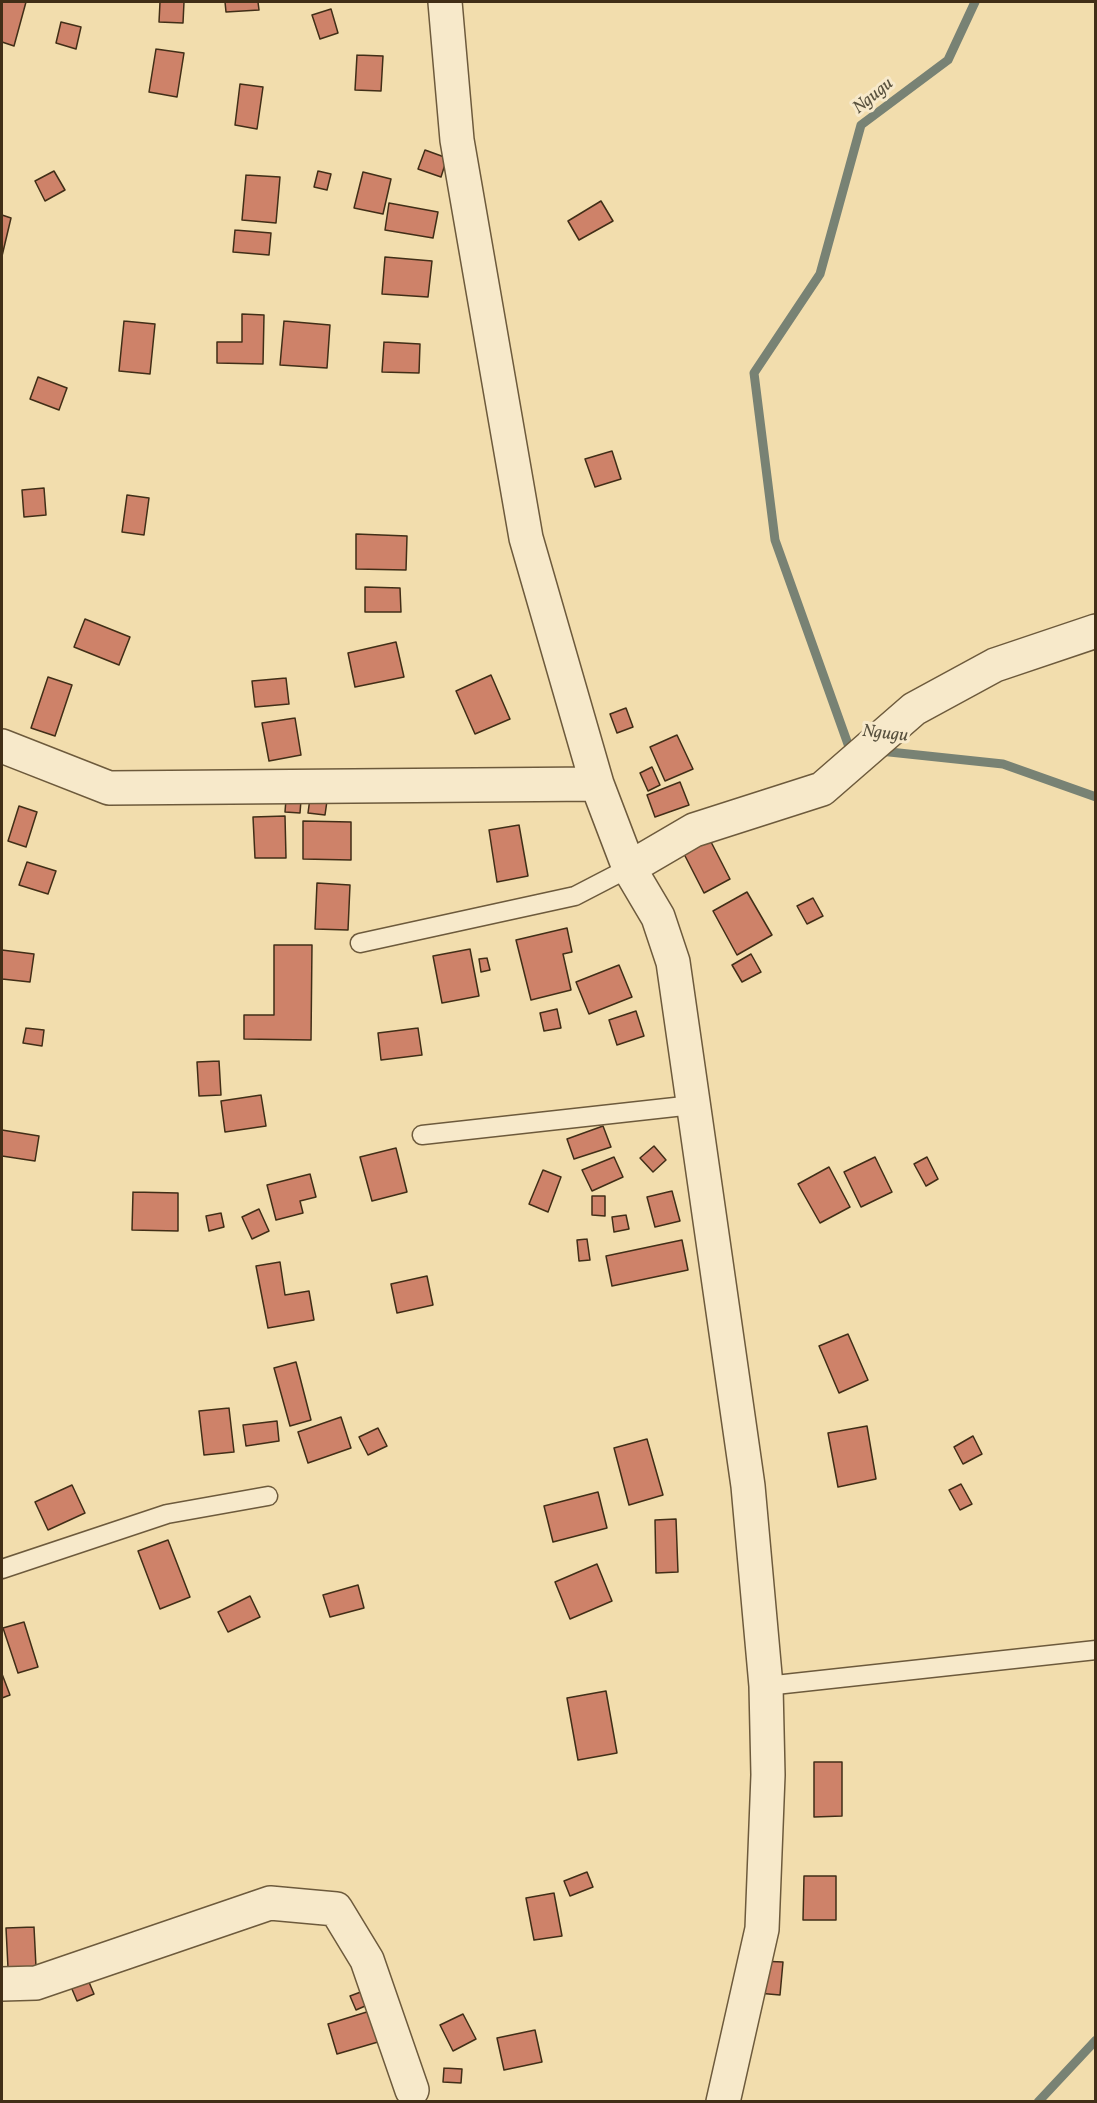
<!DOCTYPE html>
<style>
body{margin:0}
#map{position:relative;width:1097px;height:2103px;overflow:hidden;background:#f2ddad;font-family:Vollkorn,serif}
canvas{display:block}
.frame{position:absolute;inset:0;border:3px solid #412e17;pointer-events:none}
</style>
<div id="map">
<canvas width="1097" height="2103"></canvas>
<div class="frame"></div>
</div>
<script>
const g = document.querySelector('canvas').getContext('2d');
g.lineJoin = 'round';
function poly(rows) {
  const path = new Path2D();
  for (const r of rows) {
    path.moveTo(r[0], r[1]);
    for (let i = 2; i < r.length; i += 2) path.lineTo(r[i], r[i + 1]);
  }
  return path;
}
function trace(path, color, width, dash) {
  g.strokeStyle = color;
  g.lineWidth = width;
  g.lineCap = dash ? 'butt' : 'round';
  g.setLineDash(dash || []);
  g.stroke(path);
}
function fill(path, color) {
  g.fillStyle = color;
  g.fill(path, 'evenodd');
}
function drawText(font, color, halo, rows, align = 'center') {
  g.font = font + ' Vollkorn,serif';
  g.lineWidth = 6;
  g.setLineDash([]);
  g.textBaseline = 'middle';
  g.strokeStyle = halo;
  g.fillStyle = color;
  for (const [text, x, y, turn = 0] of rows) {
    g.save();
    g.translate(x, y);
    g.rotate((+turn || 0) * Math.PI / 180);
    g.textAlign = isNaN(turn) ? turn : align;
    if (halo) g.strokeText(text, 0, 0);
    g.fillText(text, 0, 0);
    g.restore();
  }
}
const stream = poly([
 [857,748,849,747,775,540,754,373,820,274,861,125,948,60,975,2],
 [880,751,1003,764,1096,797],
 [1038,2102,1096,2040]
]);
const building = poly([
 [2,2,26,2,14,46,2,42,2,2],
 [160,2,184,2,183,23,159,22,160,2],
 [225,2,258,2,259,10,226,12,225,2],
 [331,9,338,33,320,39,312,15,331,9],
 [61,22,81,27,76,49,56,43,61,22],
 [156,49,184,53,177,97,149,92,156,49],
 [357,55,383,56,381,91,355,90,357,55],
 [240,84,263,87,257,129,235,125,240,84],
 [425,150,447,158,441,177,418,169,425,150],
 [54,171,65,190,45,201,35,181,54,171],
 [318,171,331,174,327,190,314,187,318,171],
 [363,172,391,179,383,214,354,208,363,172],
 [246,175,280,177,276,223,242,220,246,175],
 [601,201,613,221,579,240,568,221,601,201],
 [389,203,438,212,433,238,385,230,389,203],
 [2,215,11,218,2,256,2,215],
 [235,230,271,233,269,255,233,252,235,230],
 [385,257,432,261,428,297,382,294,385,257],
 [242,314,264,315,263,364,217,363,217,342,242,342,242,314],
 [124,321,155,324,150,374,119,371,124,321],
 [284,321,330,325,327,368,280,365,284,321],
 [384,342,420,344,419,373,382,372,384,342],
 [38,377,67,388,59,410,30,399,38,377],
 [612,451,621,479,595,487,585,459,612,451],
 [44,488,46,515,24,517,22,490,44,488],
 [127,495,149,498,144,535,122,532,127,495],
 [356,534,407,536,406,570,356,569,356,534],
 [365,587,400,588,401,612,365,612,365,587],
 [85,619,130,637,119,665,74,647,85,619],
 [396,642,404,677,355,687,348,653,396,642],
 [491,675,510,719,475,734,456,691,491,675],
 [48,677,72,685,55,736,31,728,48,677],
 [286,678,289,704,255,707,252,681,286,678],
 [626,708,633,727,617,733,610,714,626,708],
 [295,718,301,755,269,761,262,723,295,718],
 [677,735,693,769,665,781,650,747,677,735],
 [652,767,660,785,648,791,640,773,652,767],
 [680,782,689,805,655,817,647,795,680,782],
 [310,798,327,801,325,815,308,813,310,798],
 [286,799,301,800,300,813,285,812,286,799],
 [19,806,37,812,26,847,8,841,19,806],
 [285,816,286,858,255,858,253,817,285,816],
 [303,821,351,822,351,860,303,859,303,821],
 [519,825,528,876,497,882,489,830,519,825],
 [709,838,730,879,704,893,683,852,709,838],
 [27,862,56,871,48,894,19,885,27,862],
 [317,883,350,885,348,930,315,929,317,883],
 [747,892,772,935,737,955,713,911,747,892],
 [813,898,823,916,807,924,797,906,813,898],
 [567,928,572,952,563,954,571,990,531,1000,516,940,567,928],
 [274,945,312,945,311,1040,244,1039,244,1015,274,1015,274,945],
 [470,949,479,996,442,1003,433,956,470,949],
 [2,950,34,954,30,982,2,979,2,950],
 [751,954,761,972,742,982,732,965,751,954],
 [487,958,490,970,481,972,479,959,487,958],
 [619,965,632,997,589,1014,576,982,619,965],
 [557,1009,561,1028,544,1031,540,1013,557,1009],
 [636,1011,644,1036,617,1045,609,1020,636,1011],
 [26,1028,44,1030,42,1046,23,1043,26,1028],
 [418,1028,422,1055,381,1060,378,1033,418,1028],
 [219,1061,221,1095,199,1096,197,1062,219,1061],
 [261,1095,266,1126,225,1132,221,1101,261,1095],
 [603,1126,611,1147,574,1159,567,1139,603,1126],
 [2,1130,39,1136,35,1161,2,1156,2,1130],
 [654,1146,666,1160,653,1172,640,1158,654,1146],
 [396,1148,407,1192,372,1201,360,1157,396,1148],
 [614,1157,623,1177,592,1191,582,1170,614,1157],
 [875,1157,892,1192,861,1207,844,1172,875,1157],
 [927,1157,938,1179,926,1186,914,1164,927,1157],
 [829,1167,850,1207,820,1223,798,1184,829,1167],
 [543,1170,561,1177,548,1212,529,1204,543,1170],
 [310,1174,316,1197,300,1201,303,1213,276,1220,267,1185,310,1174],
 [672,1191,680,1221,655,1227,647,1197,672,1191],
 [133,1192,178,1193,178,1231,132,1230,133,1192],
 [592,1196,605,1196,605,1216,592,1215,592,1196],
 [259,1209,269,1231,252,1239,242,1217,259,1209],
 [221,1213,224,1227,209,1231,206,1216,221,1213],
 [626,1215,629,1229,614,1232,612,1217,626,1215],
 [587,1239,590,1260,579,1261,577,1240,587,1239],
 [682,1240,688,1270,612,1286,606,1256,682,1240],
 [280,1262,285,1295,309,1291,314,1320,268,1328,256,1266,280,1262],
 [427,1276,433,1305,397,1313,391,1284,427,1276],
 [848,1334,868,1380,839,1393,819,1346,848,1334],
 [296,1362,311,1420,290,1426,274,1368,296,1362],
 [229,1408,234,1452,204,1455,199,1411,229,1408],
 [341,1417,351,1448,308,1463,298,1432,341,1417],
 [277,1421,279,1441,246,1446,243,1425,277,1421],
 [867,1426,876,1479,838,1487,828,1433,867,1426],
 [378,1428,387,1446,368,1455,359,1437,378,1428],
 [973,1436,982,1454,963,1464,954,1447,973,1436],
 [647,1439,663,1495,629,1505,614,1448,647,1439],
 [961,1484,972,1504,960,1510,949,1490,961,1484],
 [72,1485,85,1513,48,1530,35,1502,72,1485],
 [598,1492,607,1528,553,1542,544,1506,598,1492],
 [676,1519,678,1572,656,1573,655,1520,676,1519],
 [168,1540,190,1597,160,1609,138,1551,168,1540],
 [597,1564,612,1601,570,1619,555,1582,597,1564],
 [358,1585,364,1608,330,1617,323,1595,358,1585],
 [250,1596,260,1617,228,1632,218,1612,250,1596],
 [24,1622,38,1667,18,1673,3,1628,24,1622],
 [2,1674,10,1695,2,1698,2,1674],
 [606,1691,617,1753,578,1760,567,1698,606,1691],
 [814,1762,842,1762,842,1816,814,1817,814,1762],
 [587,1872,593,1887,570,1896,564,1881,587,1872],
 [804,1876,836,1876,836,1920,803,1920,804,1876],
 [554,1893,562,1936,534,1940,526,1898,554,1893],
 [34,1927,36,1967,8,1968,6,1928,34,1927],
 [759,1961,783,1962,780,1995,757,1993,759,1961],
 [86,1975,94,1994,77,2001,69,1982,86,1975],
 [366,1990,372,2003,356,2010,350,1996,366,1990],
 [370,2011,378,2042,337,2054,328,2024,370,2011],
 [463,2014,476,2039,453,2051,440,2025,463,2014],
 [535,2030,542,2062,504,2070,497,2038,535,2030],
 [444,2068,462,2069,461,2083,443,2082,444,2068]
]);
const lane = poly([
 [360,943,575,896,629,868],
 [422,1135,693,1105],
 [2,1569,167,1514,268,1496],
 [766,1686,1096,1650]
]);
const street = poly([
 [445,2,457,140,526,538,597,784,629,868,658,917,673,962,748,1486,766,1686,768,1775,762,1929,723,2102],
 [2,746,109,788,597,784],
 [629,868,694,830,822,789,914,709,995,665,1096,631],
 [2,1984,36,1983,270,1903,336,1909,367,1960,412,2090]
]);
const waterNames = [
 ["Ngugu",874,97,-39],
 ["Ngugu",885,735,6]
];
trace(stream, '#788274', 9);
fill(building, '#ce8269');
trace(building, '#412e17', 1.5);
trace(lane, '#6d5a3c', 21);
trace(street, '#6d5a3c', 36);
trace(lane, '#f7e9ca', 18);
trace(street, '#f7e9ca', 33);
drawText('italic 18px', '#58513e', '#f7e9ca', waterNames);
</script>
